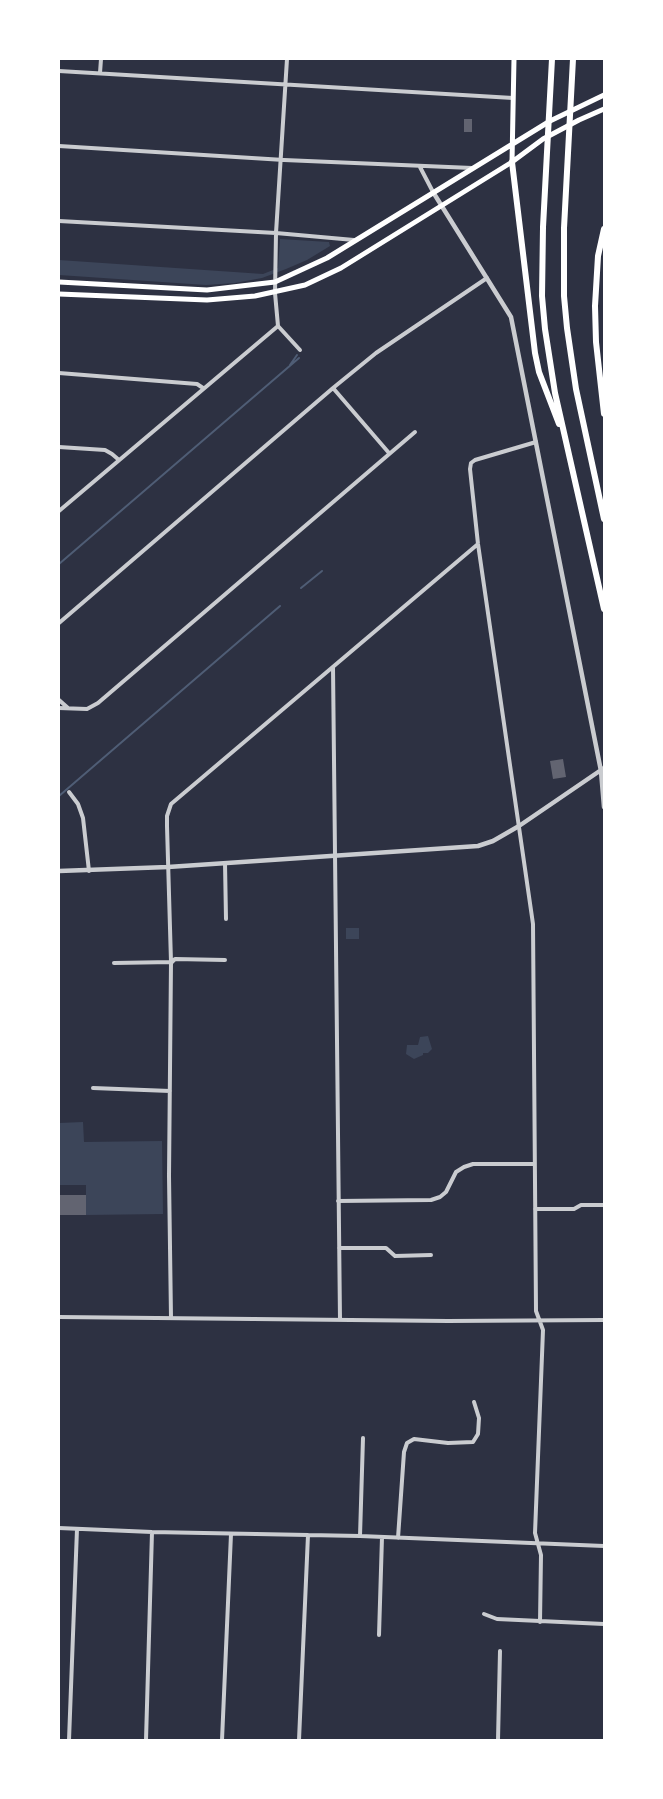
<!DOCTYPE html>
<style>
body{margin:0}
#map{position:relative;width:663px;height:1799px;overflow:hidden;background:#2d3142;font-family:"Roboto Condensed",sans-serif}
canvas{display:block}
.frame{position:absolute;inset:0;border:60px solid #fff;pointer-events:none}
</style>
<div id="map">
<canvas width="663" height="1799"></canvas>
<div class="frame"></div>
</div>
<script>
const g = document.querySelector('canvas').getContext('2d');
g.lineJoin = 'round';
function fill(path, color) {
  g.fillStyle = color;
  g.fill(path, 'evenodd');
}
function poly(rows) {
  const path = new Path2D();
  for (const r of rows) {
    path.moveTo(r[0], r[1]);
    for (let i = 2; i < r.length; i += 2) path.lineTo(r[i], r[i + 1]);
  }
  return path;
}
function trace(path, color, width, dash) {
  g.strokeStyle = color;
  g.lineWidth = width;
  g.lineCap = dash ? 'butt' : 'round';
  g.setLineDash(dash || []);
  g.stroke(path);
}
const green = poly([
 [280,239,329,242,330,246,307,260,286,269,262,278,235,283,206,285,59,275,59,260,263,274,278,268],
 [346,928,359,928,359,939,346,939],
 [428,1036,432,1049,428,1053,423,1053,423,1055,414,1059,406,1054,407,1045,418,1045,420,1037],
 [83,1122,84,1142,162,1141,163,1214,86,1215,86,1185,59,1185,59,1123]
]);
const stream = poly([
 [290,365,297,355],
 [59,564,299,358],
 [301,588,322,571],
 [59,796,280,606]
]);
const building = poly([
 [464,119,472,119,472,132,464,132],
 [563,759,566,777,553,779,550,761],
 [59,1195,86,1195,86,1215,59,1215]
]);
const minor = poly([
 [287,59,276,233,275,293,278,326,300,350],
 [59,71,513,98],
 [100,73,101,59],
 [59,146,284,160,472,168],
 [420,167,433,192],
 [59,221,276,233,354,240],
 [59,373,197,384,203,388],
 [333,388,389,453],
 [536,442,475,460,471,463,470,469,478,544,533,924,536,1311,543,1330,535,1533,541,1555,540,1622],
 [59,447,105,450,112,454,119,460],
 [59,511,278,326],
 [59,623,333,388,376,353,487,278],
 [333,667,340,1320],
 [59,700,68,708],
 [59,708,87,709,98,703,415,432],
 [69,792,78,804,83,818,89,871],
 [225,863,226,919],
 [114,963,172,962,175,959,225,960],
 [93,1088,170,1091],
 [338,1201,431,1200,440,1197,446,1192,456,1172,464,1167,473,1164,534,1164],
 [535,1209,574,1209,581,1205,604,1205],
 [339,1248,386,1248,395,1256,431,1255],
 [59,1317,448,1321,604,1320],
 [171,1318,169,1176,171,962,167,826,167,816,171,804,478,544],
 [59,1528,152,1532,360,1536,604,1546],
 [360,1536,363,1438],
 [398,1538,404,1452,407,1443,414,1439,448,1443,473,1442,478,1434,479,1418,474,1402],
 [484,1614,497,1619,604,1624],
 [379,1635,382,1537],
 [69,1740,77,1529],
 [146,1740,152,1532],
 [222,1740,231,1534],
 [299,1740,308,1535],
 [498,1740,500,1651]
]);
const tertiary = poly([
 [433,192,511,317,601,771,604,807],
 [59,871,168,867,478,846,493,841,519,826,604,768]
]);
const secondary = poly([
 [512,162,514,59],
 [59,282,207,290,275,282,327,258,550,121,604,95],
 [59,294,207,300,255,296,305,285,341,268,512,162,543,139,579,120,604,109]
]);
const motorway = poly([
 [552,59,543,227,542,296,545,329,555,393,604,609],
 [573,59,564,228,564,296,567,328,576,389,604,519],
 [512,162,535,353,539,372,559,424],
 [604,229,598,256,595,306,596,342,604,414]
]);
fill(green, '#3c4559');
trace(stream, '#4f5d75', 2);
fill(building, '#626471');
trace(minor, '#caccd0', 4);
trace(tertiary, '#caccd0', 4.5);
trace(secondary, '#fff', 5);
trace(motorway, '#fff', 6);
</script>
